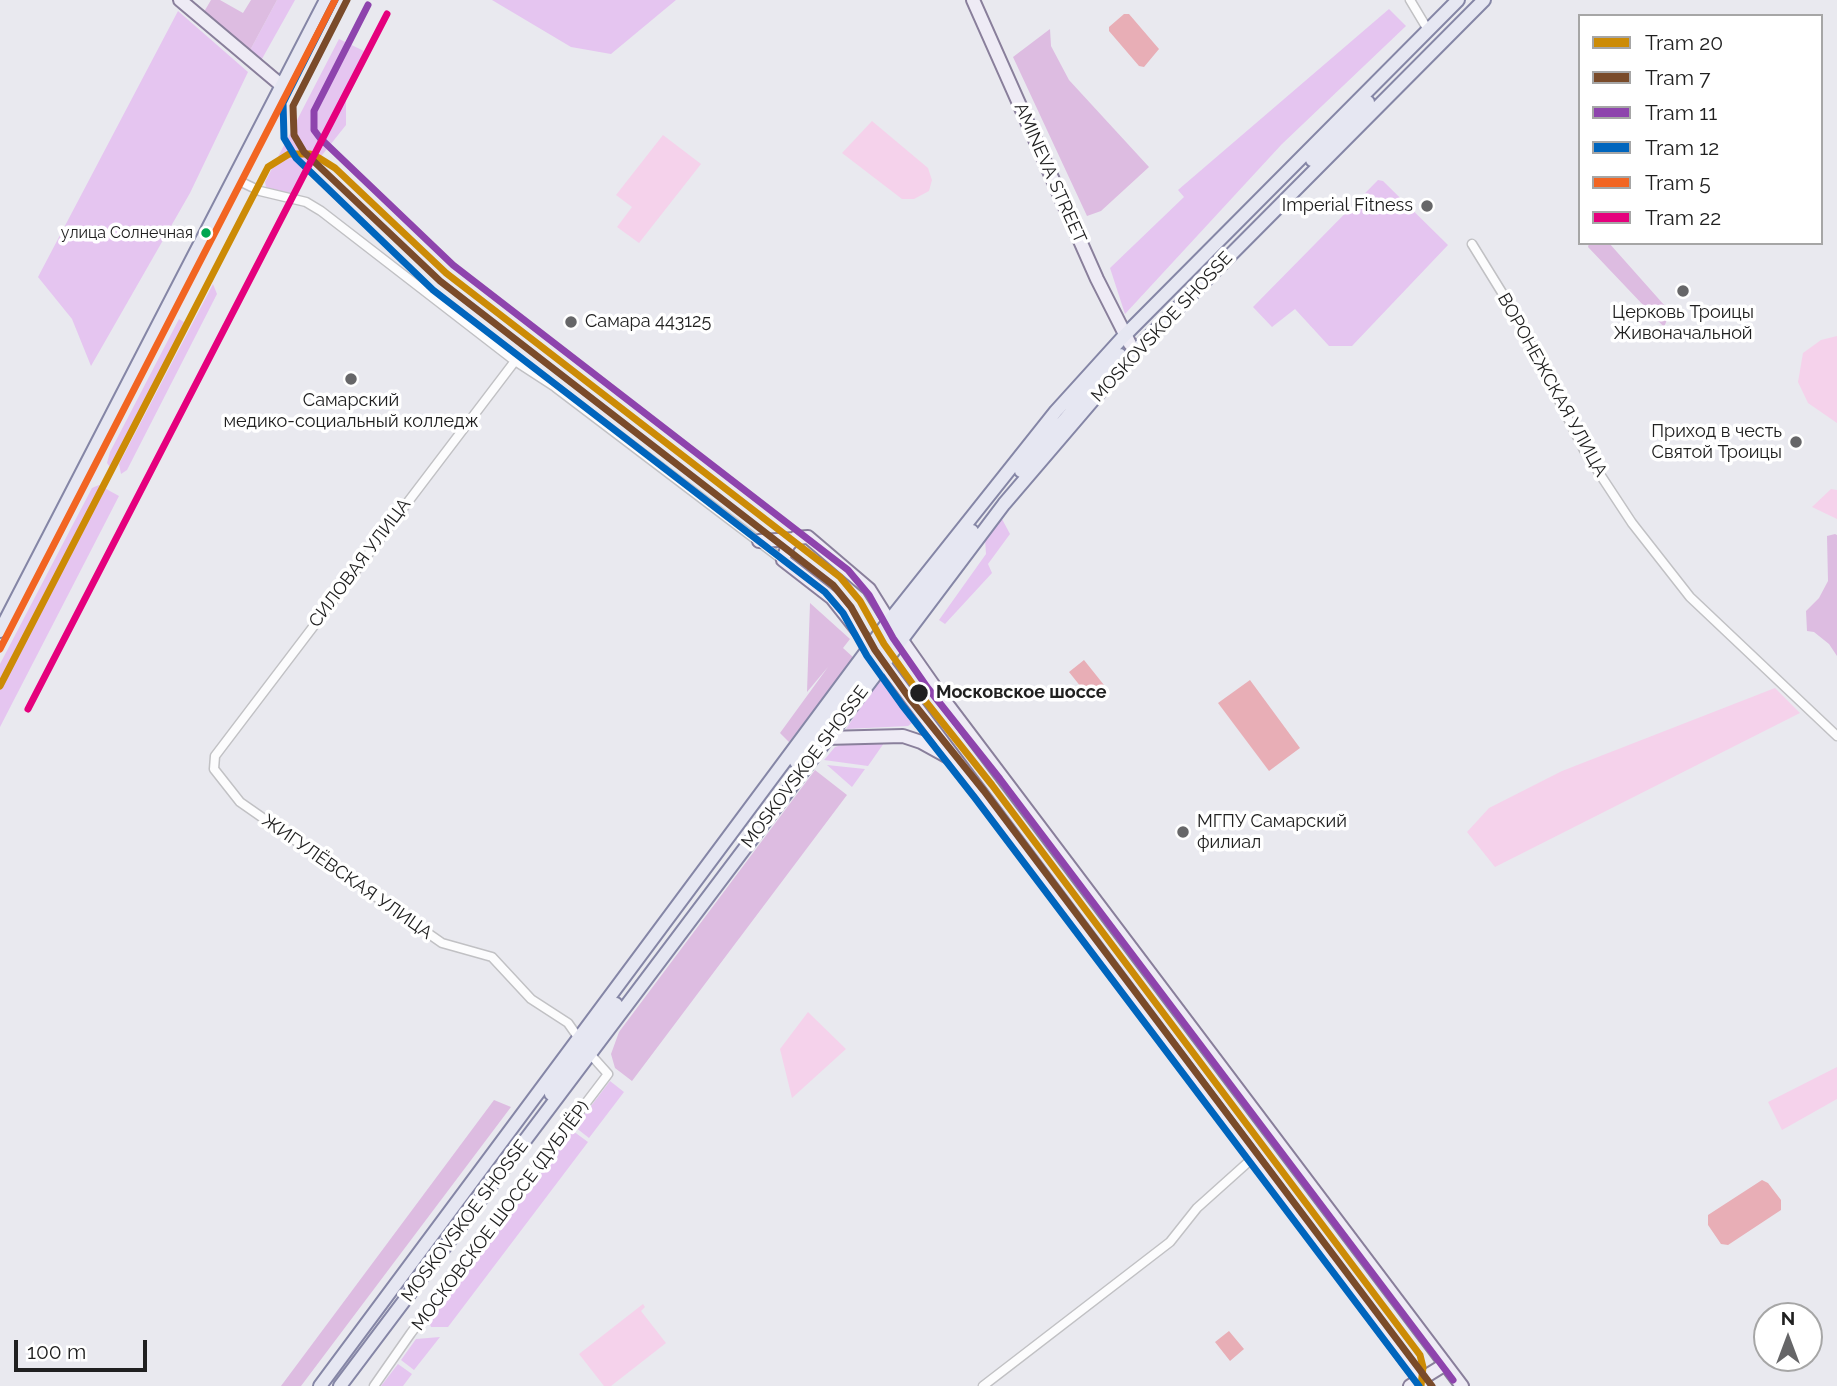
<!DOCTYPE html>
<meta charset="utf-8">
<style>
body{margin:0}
#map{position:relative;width:1837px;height:1386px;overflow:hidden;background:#e9e9ef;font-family:Raleway,sans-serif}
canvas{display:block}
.legend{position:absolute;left:1578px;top:14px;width:245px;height:231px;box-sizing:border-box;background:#fff;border:2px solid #a6a6a6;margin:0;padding:9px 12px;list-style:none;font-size:21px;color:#202020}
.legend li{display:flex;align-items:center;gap:14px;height:35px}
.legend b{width:35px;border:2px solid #a6a6a6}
.north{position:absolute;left:1753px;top:1302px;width:70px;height:70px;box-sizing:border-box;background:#fff;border:2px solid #a6a6a6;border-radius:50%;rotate:0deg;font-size:19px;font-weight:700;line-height:28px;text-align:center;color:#202020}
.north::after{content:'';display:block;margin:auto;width:24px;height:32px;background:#666668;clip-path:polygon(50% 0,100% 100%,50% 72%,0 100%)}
.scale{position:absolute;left:14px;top:1340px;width:133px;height:32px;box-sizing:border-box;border:4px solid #202020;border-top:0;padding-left:9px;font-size:21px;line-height:24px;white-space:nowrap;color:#202020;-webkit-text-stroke:5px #fff;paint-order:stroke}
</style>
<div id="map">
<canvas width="1837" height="1386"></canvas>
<ul class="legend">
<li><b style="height:9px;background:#cc8b06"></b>Tram 20</li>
<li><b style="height:9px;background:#7a4b2a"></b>Tram 7</li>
<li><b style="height:9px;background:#8e44ad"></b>Tram 11</li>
<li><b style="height:9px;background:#0065bd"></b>Tram 12</li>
<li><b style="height:9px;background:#f26522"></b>Tram 5</li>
<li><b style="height:9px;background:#e5007d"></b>Tram 22</li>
</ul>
<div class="north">N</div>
<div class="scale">100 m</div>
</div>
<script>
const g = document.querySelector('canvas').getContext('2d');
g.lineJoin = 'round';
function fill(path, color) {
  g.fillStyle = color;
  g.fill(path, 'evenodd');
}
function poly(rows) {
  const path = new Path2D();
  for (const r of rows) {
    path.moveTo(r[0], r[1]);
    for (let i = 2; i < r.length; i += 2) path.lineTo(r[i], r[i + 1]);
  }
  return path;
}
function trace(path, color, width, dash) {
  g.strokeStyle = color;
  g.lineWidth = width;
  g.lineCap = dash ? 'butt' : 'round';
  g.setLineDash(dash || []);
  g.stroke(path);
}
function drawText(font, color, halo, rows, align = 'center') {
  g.font = font + ' Raleway,sans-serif';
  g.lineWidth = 7;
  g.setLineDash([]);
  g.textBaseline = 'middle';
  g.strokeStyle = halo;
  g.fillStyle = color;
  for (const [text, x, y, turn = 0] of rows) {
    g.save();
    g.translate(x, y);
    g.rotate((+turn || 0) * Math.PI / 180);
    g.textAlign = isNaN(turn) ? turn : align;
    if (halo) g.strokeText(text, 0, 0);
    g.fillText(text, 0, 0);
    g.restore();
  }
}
const grass = poly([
 [277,0,295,0,258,66,247,56],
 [492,0,676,0,611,54,571,47],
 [1389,9,1406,26,1282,144,1125,314,1110,268,1184,197,1178,190],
 [178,11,248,72,190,193,91,366,72,319,38,277],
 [339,39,364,51,346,94,346,125,307,174,296,199,267,193,265,182],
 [1378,180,1383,181,1448,245,1352,346,1329,346,1295,309,1272,327,1253,307],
 [213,284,217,294,127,470,121,474,119,464],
 [179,319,187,324,110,467,107,463,110,452],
 [99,485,119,496,0,727,0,664,92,488],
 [1002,519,1010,534,988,564,992,573,945,624,939,620,986,554,985,539],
 [878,681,883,681,912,723,908,726,846,729],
 [852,742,884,743,868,766,824,760,835,747],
 [827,765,865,769,852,787],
 [610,1081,624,1092,589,1138,575,1127],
 [573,1131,588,1142,448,1327,431,1327,429,1322],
 [440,1337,414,1370,401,1360,416,1339],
 [398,1364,412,1374,403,1386,381,1386]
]);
const forest = poly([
 [211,0,220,0,243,13,251,0,277,0,247,56,201,17],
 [1050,29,1051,46,1069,80,1149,167,1101,211,1087,216,1013,57],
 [1589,243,1609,243,1665,306,1669,315,1664,327,1588,247],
 [1835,534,1837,535,1837,656,1829,644,1814,632,1807,631,1806,611,1819,598,1828,581,1827,536],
 [810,603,850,639,843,648,854,658,789,742,780,733,828,667,807,692],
 [815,770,847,795,632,1081,615,1068,611,1054,619,1032],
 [494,1100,511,1107,301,1386,281,1386]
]);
const park = poly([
 [872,121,928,168,932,180,929,191,914,199,902,199,842,153],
 [663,135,701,164,639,243,617,227,632,207,616,195],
 [1837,336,1837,423,1808,403,1798,382,1803,353,1821,340],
 [1831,489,1837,490,1837,519,1812,507],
 [1775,688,1800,713,1495,867,1467,832,1489,808,1562,771],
 [808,1012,846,1049,792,1098,780,1049],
 [1837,1067,1837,1099,1782,1130,1768,1102],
 [643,1304,645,1307,641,1311,666,1343,611,1386,604,1386,579,1354]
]);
const pitch = poly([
 [1124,14,1129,14,1159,49,1144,67,1139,66,1109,31,1109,27],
 [1084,660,1104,685,1089,697,1069,672],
 [1250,680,1300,748,1269,771,1218,703],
 [1762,1180,1768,1183,1781,1200,1781,1210,1728,1245,1721,1244,1708,1225,1708,1215],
 [1229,1331,1244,1349,1230,1361,1215,1342]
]);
const street = poly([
 [1410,0,1428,30],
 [233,178,260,191,306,202,321,211,515,361,555,387,783,560],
 [1472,244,1517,317,1584,450,1632,523,1690,597,1837,736],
 [515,361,215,756,214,769,240,802,442,943,492,957,531,999,568,1023,580,1040],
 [374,1386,411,1333,608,1074,591,1055],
 [983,1386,1170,1242,1197,1208,1255,1156]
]);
const secondary = poly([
 [180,0,281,85],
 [973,0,1097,279,1130,344],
 [759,541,795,539],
 [901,639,941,696,1462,1386],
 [871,647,832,598,783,560,788,545,795,538,808,537,869,589,889,621],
 [883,662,1425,1386],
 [826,738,903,736,921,742,950,758],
 [1410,1386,1444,1365]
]);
const primary = poly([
 [1312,160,1368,102],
 [1021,471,1120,355],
 [0,631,326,0],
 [796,762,972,531],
 [551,1094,616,1004],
 [320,1386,889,621,1056,411,1124,336,1458,0],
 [340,1386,1004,504,1134,352,1484,0]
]);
const tram1 = poly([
 [0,686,268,167,289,154,310,154,319,158,335,168,446,273,840,577,860,601,884,644,919,693,992,785,1420,1355,1423,1367,1421,1386]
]);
const tram2 = poly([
 [347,0,293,106,294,135,304,152,440,281,833,585,851,607,875,650,910,699,984,791,1432,1386]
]);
const tram3 = poly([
 [368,5,314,111,314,130,320,138,453,265,848,570,869,595,893,638,927,687,1000,779,1453,1380]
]);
const tram4 = poly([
 [335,0,283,103,284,138,296,158,433,290,825,592,843,613,867,656,902,705,975,798,1419,1386]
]);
const tram5 = poly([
 [0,649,335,0]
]);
const tram6 = poly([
 [28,709,387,14]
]);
const markers = [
 [1427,206,7,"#666668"],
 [206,233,6,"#00a651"],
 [1683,291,7,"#666668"],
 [571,322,7,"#666668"],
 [351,379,7,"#666668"],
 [1796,442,7,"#666668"],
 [919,693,10,"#202020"],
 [1183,832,7,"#666668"]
];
const busNames = [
 ["улица Солнечная",193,233]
];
const streetNames = [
 ["AMINEVA STREET",1050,173,66],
 ["MOSKOVSKOE SHOSSE",1162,327,-47],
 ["ВОРОНЕЖСКАЯ УЛИЦА",1552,385,61],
 ["СИЛОВАЯ УЛИЦА",360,563,-53],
 ["MOSKOVSKOE SHOSSE",805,767,-53],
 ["ЖИГУЛЁВСКАЯ УЛИЦА",347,877,35],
 ["МОСКОВСКОЕ ШОССЕ (ДУБЛЁР)",501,1216,-53],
 ["MOSKOVSKOE SHOSSE",465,1221,-53]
];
const poiNames = [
 ["Imperial Fitness",1413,206],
 ["Церковь Троицы",1683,313,"center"],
 ["Живоначальной",1683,334,"center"],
 ["Самара 443125",585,322,"left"],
 ["Самарский",351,401,"center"],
 ["медико-социальный колледж",351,422,"center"],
 ["Приход в честь",1782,432],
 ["Святой Троицы",1782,453],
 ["МГПУ Самарский",1197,822,"left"],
 ["филиал",1197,843,"left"]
];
const stopNames = [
 ["Московское шоссе",936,693]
];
fill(grass, '#e5c5f0');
fill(forest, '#ddbce1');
fill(park, '#f5d2eb');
fill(pitch, '#e8aeb6');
trace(street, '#c1c1c4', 11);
trace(secondary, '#897f9b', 16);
trace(primary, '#8586a6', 16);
trace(street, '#fcfcfd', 8);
trace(secondary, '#eeebf5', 12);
trace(primary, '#e6e7f2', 12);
trace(tram1, '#cc8b06', 7);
trace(tram2, '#7a4b2a', 7);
trace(tram3, '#8e44ad', 7);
trace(tram4, '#0065bd', 7);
trace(tram5, '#f26522', 7);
trace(tram6, '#e5007d', 7);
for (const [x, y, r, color] of markers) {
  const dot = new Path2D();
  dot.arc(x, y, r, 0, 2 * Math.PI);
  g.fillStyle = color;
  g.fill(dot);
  trace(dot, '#fff', 2.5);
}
drawText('16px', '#202020', '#fff', busNames, 'right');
drawText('18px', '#202020', '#fff', streetNames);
drawText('18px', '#202020', '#fff', poiNames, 'right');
drawText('bold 18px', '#202020', '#fff', stopNames, 'left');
</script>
